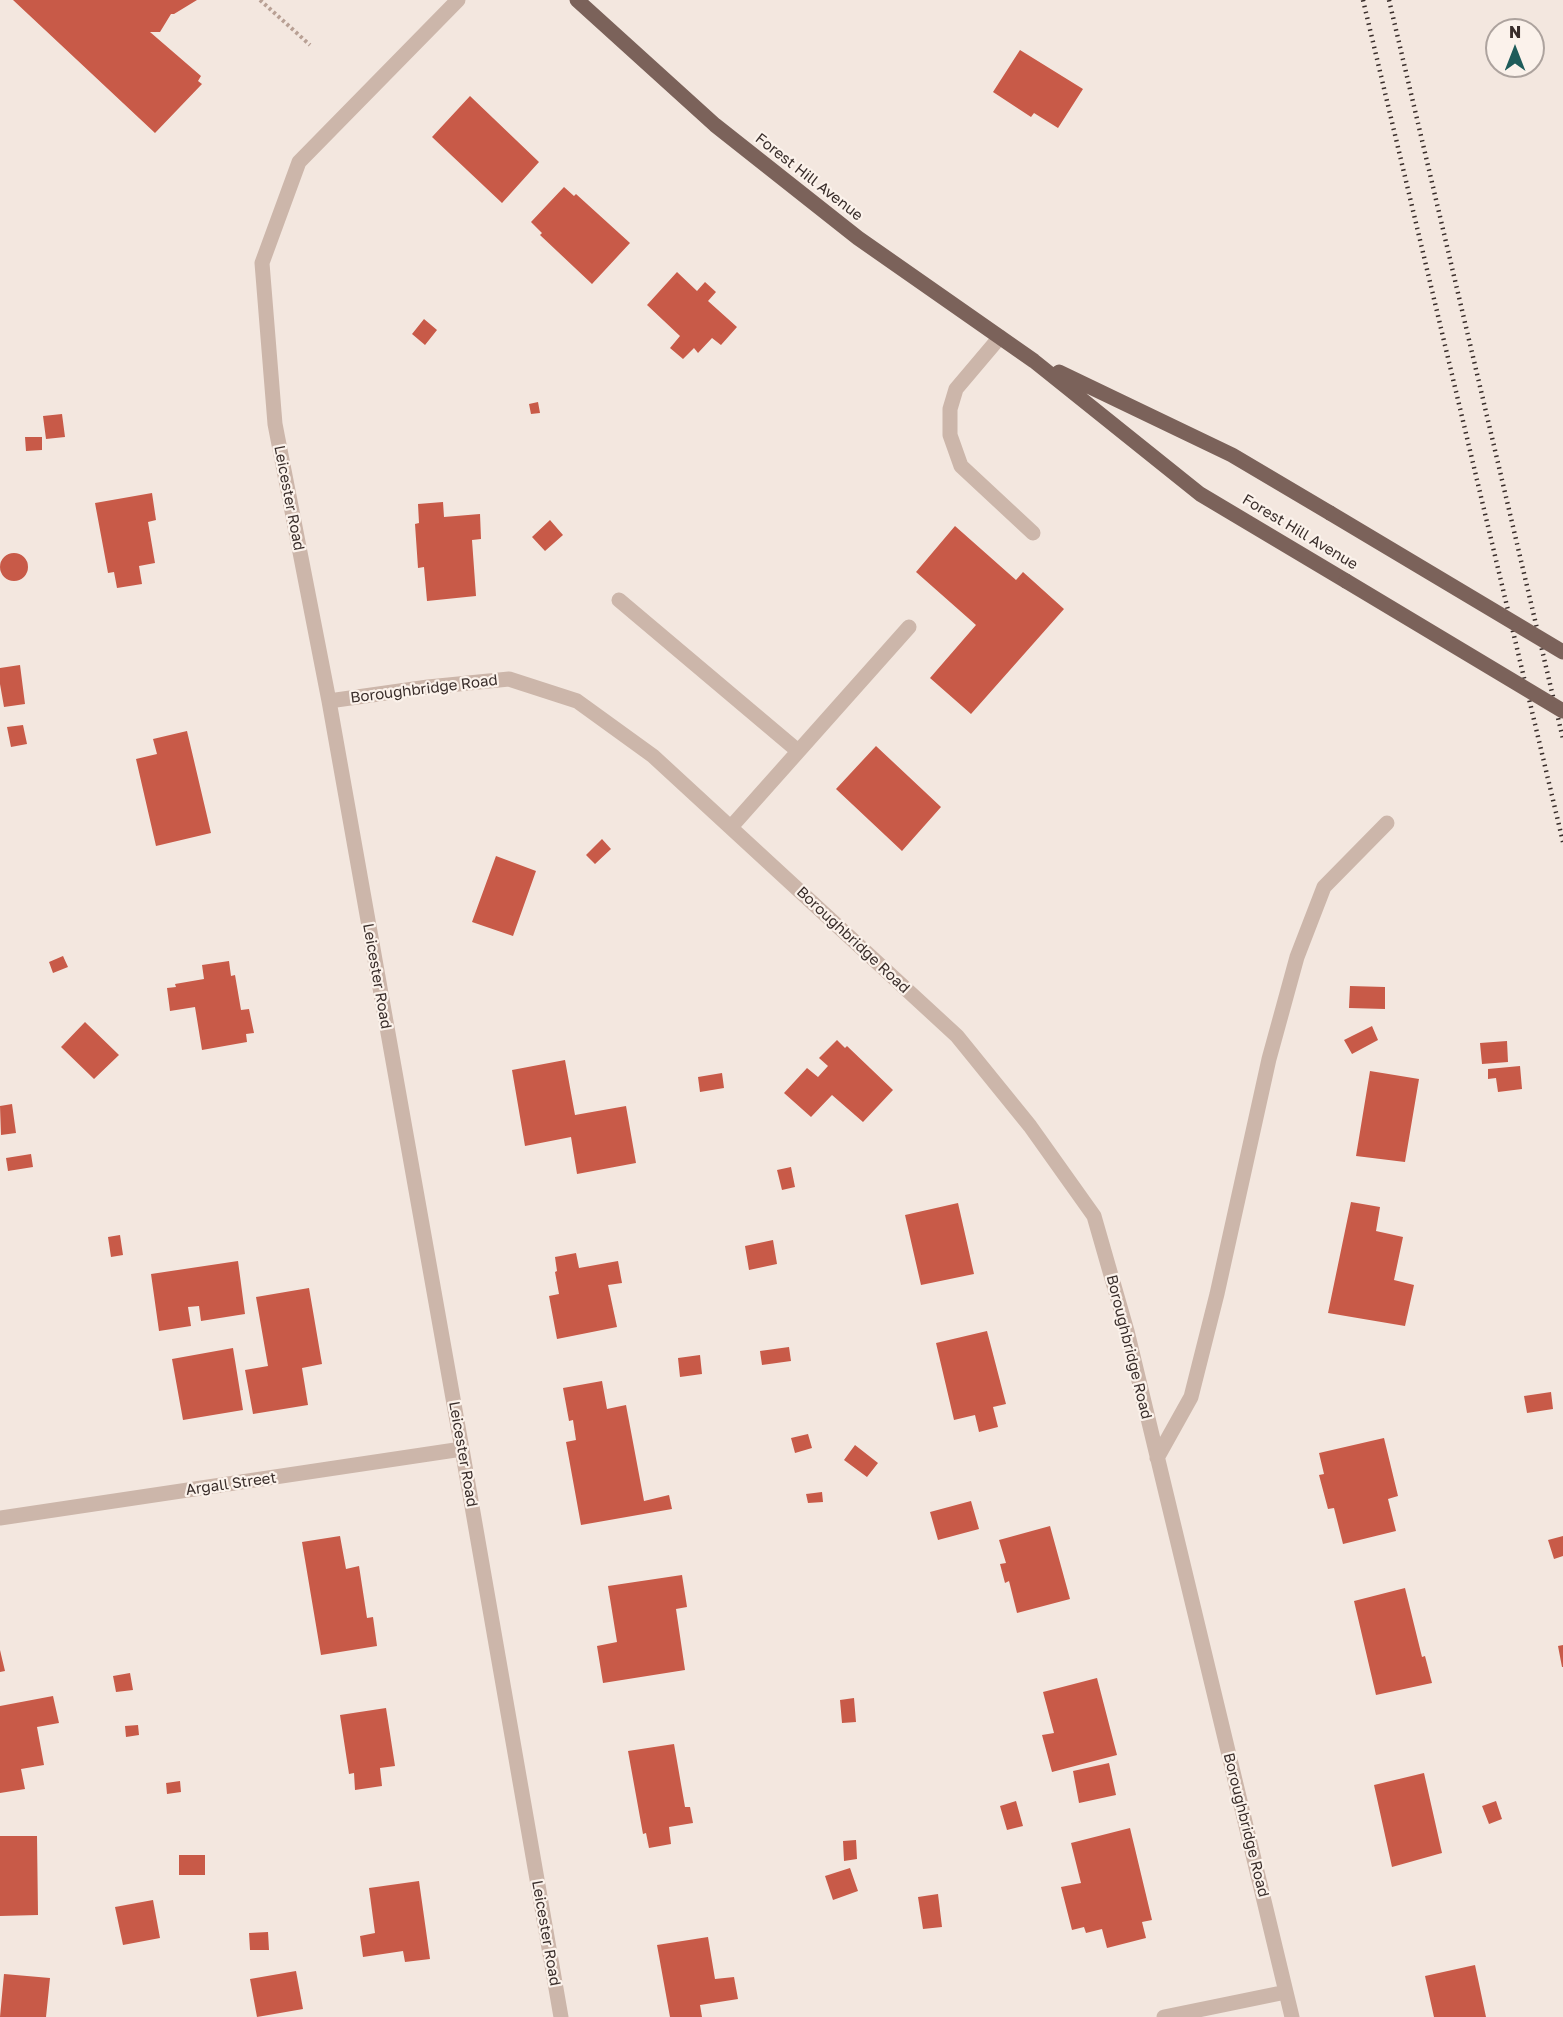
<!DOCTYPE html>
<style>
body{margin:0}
#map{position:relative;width:1563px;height:2017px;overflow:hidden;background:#f3e7df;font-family:"Golos Text",sans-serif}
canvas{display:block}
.north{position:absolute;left:1485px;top:18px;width:60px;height:60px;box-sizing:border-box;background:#fbf2eb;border:2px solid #ada39e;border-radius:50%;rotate:0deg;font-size:16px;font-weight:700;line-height:24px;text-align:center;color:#392d2a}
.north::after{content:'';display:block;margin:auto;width:21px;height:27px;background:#1e5c5a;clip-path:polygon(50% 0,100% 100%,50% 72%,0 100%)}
</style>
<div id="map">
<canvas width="1563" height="2017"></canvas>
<div class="north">N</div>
</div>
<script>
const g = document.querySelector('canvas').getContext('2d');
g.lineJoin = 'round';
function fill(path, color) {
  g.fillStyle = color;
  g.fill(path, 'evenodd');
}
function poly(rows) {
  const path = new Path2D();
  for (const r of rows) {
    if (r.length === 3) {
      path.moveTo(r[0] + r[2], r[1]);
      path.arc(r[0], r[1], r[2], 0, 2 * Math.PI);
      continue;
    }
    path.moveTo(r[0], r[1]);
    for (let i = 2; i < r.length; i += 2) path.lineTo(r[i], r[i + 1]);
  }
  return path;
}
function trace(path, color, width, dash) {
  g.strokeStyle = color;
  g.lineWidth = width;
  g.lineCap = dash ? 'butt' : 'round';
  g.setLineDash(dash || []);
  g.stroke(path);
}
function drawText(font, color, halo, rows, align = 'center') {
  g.font = font + ' "Golos Text",sans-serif';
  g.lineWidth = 4.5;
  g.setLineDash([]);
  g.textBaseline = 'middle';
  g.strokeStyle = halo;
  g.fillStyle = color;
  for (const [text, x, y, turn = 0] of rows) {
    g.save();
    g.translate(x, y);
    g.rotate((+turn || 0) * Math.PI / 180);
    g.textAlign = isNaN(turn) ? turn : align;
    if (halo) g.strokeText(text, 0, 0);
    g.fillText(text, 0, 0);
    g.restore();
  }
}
const building = poly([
 [13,0,197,0,174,14,171,14,160,32,150,32,201,76,198,81,202,84,155,133],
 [1020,50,1083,89,1058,128,1034,113,1031,117,993,92],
 [470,96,539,162,502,203,432,137],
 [564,187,574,196,576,194,630,243,592,284,540,235,542,233,531,222],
 [677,272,697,291,705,282,716,292,708,301,737,327,721,345,712,338,698,353,694,348,683,359,670,348,680,336,647,305],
 [424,319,437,330,425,345,412,334],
 [538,402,540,413,531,414,529,404],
 [62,414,65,437,46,439,43,416],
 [25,437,42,437,42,450,26,451],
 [152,493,156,520,148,522,155,563,139,566,142,584,117,588,114,572,108,573,95,503],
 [443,502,444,517,480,514,481,539,472,540,476,596,427,601,424,567,418,568,415,524,419,523,418,504],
 [550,520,563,535,545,551,532,537],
 [955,526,1016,580,1023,572,1064,609,971,714,930,678,976,625,916,572],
 [14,567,14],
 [20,665,25,704,4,707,0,684,0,668],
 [23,725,27,744,11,747,7,727],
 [187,731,211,833,156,846,136,759,157,754,153,739],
 [876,746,941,807,902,851,836,789],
 [602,839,611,849,595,864,586,855],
 [496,856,536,871,513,936,472,922],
 [63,956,68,967,53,973,49,962],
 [229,961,231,976,235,975,241,1010,249,1009,254,1033,246,1034,247,1042,202,1050,195,1007,170,1011,167,988,176,987,175,984,204,979,202,965],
 [1350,986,1385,987,1385,1009,1349,1008],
 [85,1022,119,1055,94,1079,61,1047],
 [1372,1026,1378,1040,1352,1054,1344,1040],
 [837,1040,845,1048,847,1046,893,1090,863,1122,832,1095,811,1117,784,1093,807,1068,818,1077,828,1066,819,1058],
 [1507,1041,1508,1062,1482,1064,1480,1043],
 [565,1060,575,1115,626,1106,636,1163,577,1174,571,1137,525,1146,512,1070],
 [1520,1066,1522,1089,1498,1092,1496,1078,1488,1079,1488,1069],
 [1370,1071,1419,1079,1405,1162,1356,1156],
 [722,1073,724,1088,700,1092,698,1077],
 [12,1104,16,1133,1,1135,0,1106],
 [31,1154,33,1167,8,1171,6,1158],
 [791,1167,795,1187,782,1190,777,1170],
 [1351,1202,1380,1207,1376,1231,1403,1237,1394,1280,1414,1285,1405,1326,1328,1313],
 [958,1203,974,1274,921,1285,905,1215],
 [120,1235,123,1255,111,1257,108,1237],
 [773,1240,777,1264,749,1270,745,1246],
 [576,1253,579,1268,618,1261,622,1283,608,1285,617,1327,557,1339,549,1296,559,1294,555,1272,557,1271,555,1257],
 [238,1261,245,1314,201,1321,199,1306,188,1307,191,1326,159,1331,151,1274],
 [309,1288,322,1364,302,1368,308,1405,253,1414,245,1370,268,1366,256,1297],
 [987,1331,1006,1404,993,1407,998,1427,979,1432,975,1415,954,1420,936,1343],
 [789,1347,791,1361,762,1365,760,1351],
 [233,1348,243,1410,183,1420,172,1359],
 [700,1355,702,1374,680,1377,678,1358],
 [602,1381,607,1409,626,1405,644,1501,669,1495,672,1509,581,1525,566,1442,576,1440,573,1420,569,1421,563,1388],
 [1551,1392,1553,1409,1527,1413,1524,1396],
 [808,1434,812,1448,795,1453,791,1438],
 [1384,1438,1398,1496,1388,1499,1396,1531,1343,1544,1334,1508,1328,1509,1319,1475,1324,1474,1319,1453],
 [855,1445,878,1463,867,1477,844,1460],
 [822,1492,823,1502,808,1503,806,1494],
 [971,1501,979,1529,938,1540,930,1512],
 [1050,1526,1070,1599,1017,1613,1009,1581,1005,1583,1000,1564,1006,1563,999,1540],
 [340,1536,346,1569,359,1566,367,1618,373,1617,377,1646,321,1655,302,1542],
 [1563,1536,1563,1556,1554,1559,1548,1540],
 [682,1575,687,1607,676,1609,685,1670,603,1683,597,1646,617,1642,608,1586],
 [1405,1588,1422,1657,1425,1656,1432,1683,1376,1695,1354,1601],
 [1563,1645,1563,1667,1562,1667,1558,1646],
 [0,1650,5,1671,0,1672],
 [130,1673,133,1690,116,1692,113,1676],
 [1097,1678,1117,1755,1052,1772,1042,1735,1054,1733,1043,1692],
 [53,1696,59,1723,37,1727,44,1765,21,1769,25,1789,0,1793,0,1706],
 [854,1698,856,1722,842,1723,840,1700],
 [386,1708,395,1766,380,1768,382,1786,355,1790,354,1773,349,1774,340,1715],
 [138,1725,139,1735,126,1737,125,1726],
 [674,1744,685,1807,690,1807,693,1823,669,1827,671,1844,649,1848,646,1833,643,1834,628,1751],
 [1109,1763,1116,1795,1079,1803,1073,1771],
 [1424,1773,1442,1853,1392,1867,1374,1785],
 [180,1781,181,1792,167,1794,166,1783],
 [1016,1801,1023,1826,1007,1830,1000,1806],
 [1496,1801,1502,1819,1489,1824,1482,1806],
 [1130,1828,1152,1920,1142,1922,1146,1938,1107,1948,1102,1929,1086,1933,1084,1927,1072,1930,1061,1887,1081,1883,1071,1843],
 [0,1836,37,1836,38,1915,0,1916],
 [856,1840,857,1859,844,1861,843,1841],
 [179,1855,205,1855,205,1875,179,1875],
 [850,1868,858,1891,833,1900,825,1876],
 [419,1881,430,1959,405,1962,403,1951,363,1957,360,1936,375,1933,369,1888],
 [938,1894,942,1927,923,1929,918,1897],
 [153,1900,160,1938,123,1945,115,1907],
 [268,1932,269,1950,250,1950,249,1933],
 [708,1937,715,1979,734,1977,738,1999,700,2005,702,2017,670,2017,657,1945],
 [1475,1965,1486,2017,1434,2017,1425,1976],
 [296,1971,303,2009,257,2017,250,1979],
 [4,1974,50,1978,46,2017,0,2017]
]);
const path = poly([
 [260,0,310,45]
]);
const minor = poly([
 [458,0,299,162,262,263,275,424,329,701,462,1449,561,2017],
 [1000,337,956,389,950,409,950,435,961,466,1033,533],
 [619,600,798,751],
 [329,701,428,687,509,679,577,701,653,756,957,1036,1030,1126,1094,1216,1127,1331,1292,2017],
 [731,827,909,627],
 [1157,1458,1191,1397,1217,1294,1269,1059,1297,957,1324,887,1387,823],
 [0,1518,462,1449],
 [1164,2017,1286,1992]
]);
const major = poly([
 [577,0,715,125,858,238,1034,361,1200,494,1346,581],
 [1059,372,1232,455,1330,513]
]);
const rail = poly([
 [1363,0,1563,842],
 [1389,0,1563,739]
]);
const majorBridge = poly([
 [1330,513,1563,652],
 [1346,581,1563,711]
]);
const streetNames = [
 ["Forest Hill Avenue",809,177,38],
 ["Leicester Road",289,498,79],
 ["Forest Hill Avenue",1300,532,31],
 ["Boroughbridge Road",424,689,-7],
 ["Boroughbridge Road",853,940,43],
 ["Leicester Road",377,976,80],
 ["Boroughbridge Road",1129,1347,76],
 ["Leicester Road",463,1454,80],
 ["Argall Street",231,1484,-8],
 ["Boroughbridge Road",1246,1825,76],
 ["Leicester Road",546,1933,80]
];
fill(building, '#c85a48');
trace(path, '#b8a094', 4, [3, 3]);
trace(minor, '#ccb6aa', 15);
trace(major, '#7b625a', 15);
trace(rail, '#392d2a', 4.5, [1.5, 4.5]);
trace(majorBridge, '#7b625a', 15);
drawText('15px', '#392d2a', '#fbf2eb', streetNames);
</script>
